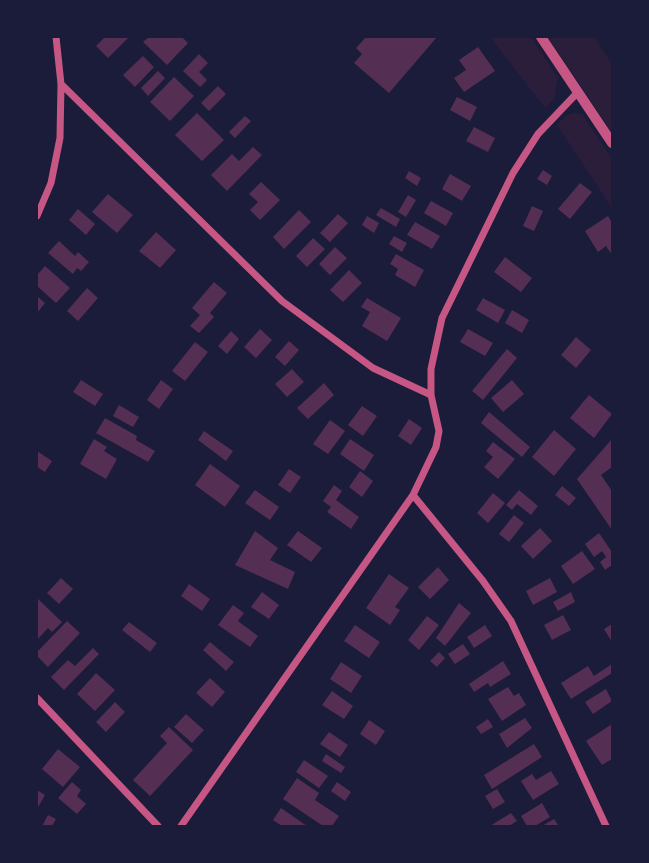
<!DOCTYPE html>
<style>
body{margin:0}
#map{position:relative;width:649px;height:863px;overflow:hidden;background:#1b1b3a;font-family:"Exo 2",sans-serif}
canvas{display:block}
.frame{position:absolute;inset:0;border:38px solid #1b1b3a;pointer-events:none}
</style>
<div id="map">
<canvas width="649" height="863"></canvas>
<div class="frame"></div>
</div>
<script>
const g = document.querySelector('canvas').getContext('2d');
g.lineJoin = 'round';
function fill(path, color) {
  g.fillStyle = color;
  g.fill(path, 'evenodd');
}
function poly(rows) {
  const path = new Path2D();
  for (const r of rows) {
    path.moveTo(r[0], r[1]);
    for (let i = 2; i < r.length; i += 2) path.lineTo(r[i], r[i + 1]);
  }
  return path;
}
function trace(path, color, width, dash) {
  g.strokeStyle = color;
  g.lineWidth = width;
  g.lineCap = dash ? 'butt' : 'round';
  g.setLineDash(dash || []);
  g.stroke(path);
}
const green = poly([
 [490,37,531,37,558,78,554,99,545,108],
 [548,37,594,37,612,64,612,133],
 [574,113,582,114,612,159,612,208,557,125,565,116]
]);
const building = poly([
 [105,37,129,37,108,58,96,46],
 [149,37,182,37,188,43,167,65,143,42],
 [366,37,437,37,389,93,354,63,362,54,356,48],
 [478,47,495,71,464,92,454,78,466,70,459,60],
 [199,54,208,63,199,72,207,80,200,87,183,71],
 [143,56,154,67,135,87,123,75],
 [158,71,165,78,148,96,141,88],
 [174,77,194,96,170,121,150,102],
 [218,86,226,94,209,111,201,103],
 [457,97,477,107,470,121,450,110],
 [197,113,224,140,202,161,175,135],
 [245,116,251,121,235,138,229,132],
 [474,127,495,138,488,152,466,141],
 [253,147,262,155,227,191,211,175,232,154,239,161],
 [543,170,552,176,547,185,537,179],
 [409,171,421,178,417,186,405,178],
 [450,174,471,186,462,201,442,189],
 [261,182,280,200,260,220,250,210,258,202,249,194],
 [580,183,592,192,570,219,558,209],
 [108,194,133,215,117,233,92,212],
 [408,195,416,200,406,217,398,212],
 [431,201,453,213,446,226,424,213],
 [532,206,543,211,534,231,523,226],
 [381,208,400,219,396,227,376,215],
 [78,209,95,224,86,235,69,220],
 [299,210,311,222,284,249,273,237],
 [338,214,348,223,330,242,320,233],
 [367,216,379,223,374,233,362,225],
 [608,216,612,223,612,255,606,246,598,252,585,231],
 [415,222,440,236,432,249,407,235],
 [156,232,176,250,160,268,139,251],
 [394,236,407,243,402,252,389,244],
 [313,238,325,249,307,267,296,256],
 [59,241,75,256,78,252,89,262,81,271,77,268,73,274,48,253],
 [335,247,347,258,330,275,319,264],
 [396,254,424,270,415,287,395,275,398,269,390,264],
 [505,257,532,278,521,292,494,272],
 [45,266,70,288,56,303,37,286,37,275],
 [349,270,362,283,343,302,330,290],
 [214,282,227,293,210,313,214,317,199,333,190,326,200,315,192,308],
 [87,288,98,298,78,321,67,311],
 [37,296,45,303,37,313],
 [367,298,401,318,387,341,362,326,370,312,361,307],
 [483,298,505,310,498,323,476,310],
 [512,310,529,320,522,333,505,323],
 [260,329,272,340,256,358,244,347],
 [468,329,493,343,485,356,460,342],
 [231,331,239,339,227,354,218,346],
 [576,337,591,350,576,368,561,355],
 [289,341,299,350,285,366,275,357],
 [195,342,208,352,185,381,172,371],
 [507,349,517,358,483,400,472,391],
 [292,369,304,382,287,397,275,384],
 [81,380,103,394,95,406,73,392],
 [161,380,173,389,159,409,147,400],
 [512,380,524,394,503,412,491,398],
 [324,383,334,395,308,419,297,408],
 [589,395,612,414,594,438,570,418],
 [119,405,139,417,133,427,113,416],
 [362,406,377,416,363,436,348,425],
 [489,412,530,447,522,457,481,423],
 [105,418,137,436,136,440,155,451,148,462,96,433],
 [409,419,422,428,411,445,398,436],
 [330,420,345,431,328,454,313,444],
 [554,430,576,449,554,476,532,457],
 [204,431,233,451,226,461,198,440],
 [94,439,107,447,104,451,117,459,106,479,80,464],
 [350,439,374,455,364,471,340,454],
 [612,439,612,467,601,475,612,491,612,530,577,479],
 [493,442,515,459,498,479,484,467,493,457,486,451],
 [37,451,52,461,45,472,37,467],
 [210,464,240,486,225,507,195,485],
 [289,469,301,477,290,493,278,485],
 [360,471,373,481,362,497,349,487],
 [334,485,342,491,336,500,359,517,351,529,327,512,331,507,323,501],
 [562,486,576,498,569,506,555,495],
 [255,490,279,507,270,520,245,503],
 [519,490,538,506,531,515,517,504,512,510,506,505],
 [493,493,505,503,488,523,477,513],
 [514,515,524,523,509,542,499,534],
 [540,528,552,541,533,559,521,546],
 [255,531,278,548,270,560,295,572,288,589,235,565],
 [298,531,322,548,311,562,287,545],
 [599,533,612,552,612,565,605,570,600,562,606,557,602,551,594,557,585,544],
 [582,551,595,569,573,584,561,566],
 [438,567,449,580,430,599,418,587],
 [389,574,409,588,395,607,400,610,390,625,366,608],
 [61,578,73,589,59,604,47,593],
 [550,578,557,592,533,605,526,591],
 [189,584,210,599,202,611,181,596],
 [262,592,279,605,269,619,251,607],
 [571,592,575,602,558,611,553,602],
 [37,598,62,622,52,632,48,628,37,640],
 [459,603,471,613,445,646,436,638],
 [233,605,244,613,238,621,258,636,250,647,218,625],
 [563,615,571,630,552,640,544,625],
 [427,616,439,625,419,650,408,640],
 [67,621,80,633,48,667,37,656,37,652],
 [129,622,157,643,150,652,122,630],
 [612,624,612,642,604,629],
 [355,625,380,642,369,658,344,641],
 [485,625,492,636,474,648,467,637],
 [210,642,234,662,226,671,203,650],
 [463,644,470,654,455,664,448,654],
 [93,648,99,654,64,690,51,677,68,660,75,666],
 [439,652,445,658,437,667,430,661],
 [503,661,511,674,490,687,488,683,474,692,469,684],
 [341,662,362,676,351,693,330,679],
 [612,664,612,673,571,699,561,683,588,666,594,676],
 [96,673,115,690,95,711,77,694],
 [210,678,225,692,212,707,196,693],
 [508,687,514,696,519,693,526,705,502,721,488,699],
 [606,689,612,701,593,714,585,702],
 [332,691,353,706,344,719,322,705],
 [115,702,125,712,106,732,96,722],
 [186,714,204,730,192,743,174,727],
 [525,718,532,728,507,748,499,734],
 [488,719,493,727,481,734,476,727],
 [369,720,385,731,376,745,360,734],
 [612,724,612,759,602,765,586,741],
 [169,727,193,750,150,796,133,780,167,743,160,736],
 [329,732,348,745,340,757,320,744],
 [534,744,542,757,492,789,484,775],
 [58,749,80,767,63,787,42,769],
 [326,754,345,767,341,773,322,761],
 [304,760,328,776,319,788,296,772],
 [551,771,559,784,533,800,521,781,532,774,536,780],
 [297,778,319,793,315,800,339,816,332,826,323,826,283,799],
 [72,782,81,790,77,796,86,804,77,814,58,798],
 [337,782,351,792,345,801,331,791],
 [497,789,505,802,493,809,485,796],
 [37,790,45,795,37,809],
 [542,803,550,817,535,826,527,826,521,816],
 [281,808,307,826,282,826,273,820],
 [511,813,517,821,509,826,490,826],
 [48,815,56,819,52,826,42,826],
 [554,819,559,826,542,826]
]);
const minor = poly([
 [61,84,282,301,373,368,431,395],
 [37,216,51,183,60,138,61,84,56,37],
 [413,495,483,581,511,621,606,826],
 [37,698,158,826],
 [181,826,413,495,436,447,439,431,431,395,431,369,442,318,513,173,538,134,578,92]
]);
const tertiary = poly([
 [541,37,612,143]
]);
fill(green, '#2a1e3b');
fill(building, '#542f53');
trace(minor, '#c65784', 7);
trace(tertiary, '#c65784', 10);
</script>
